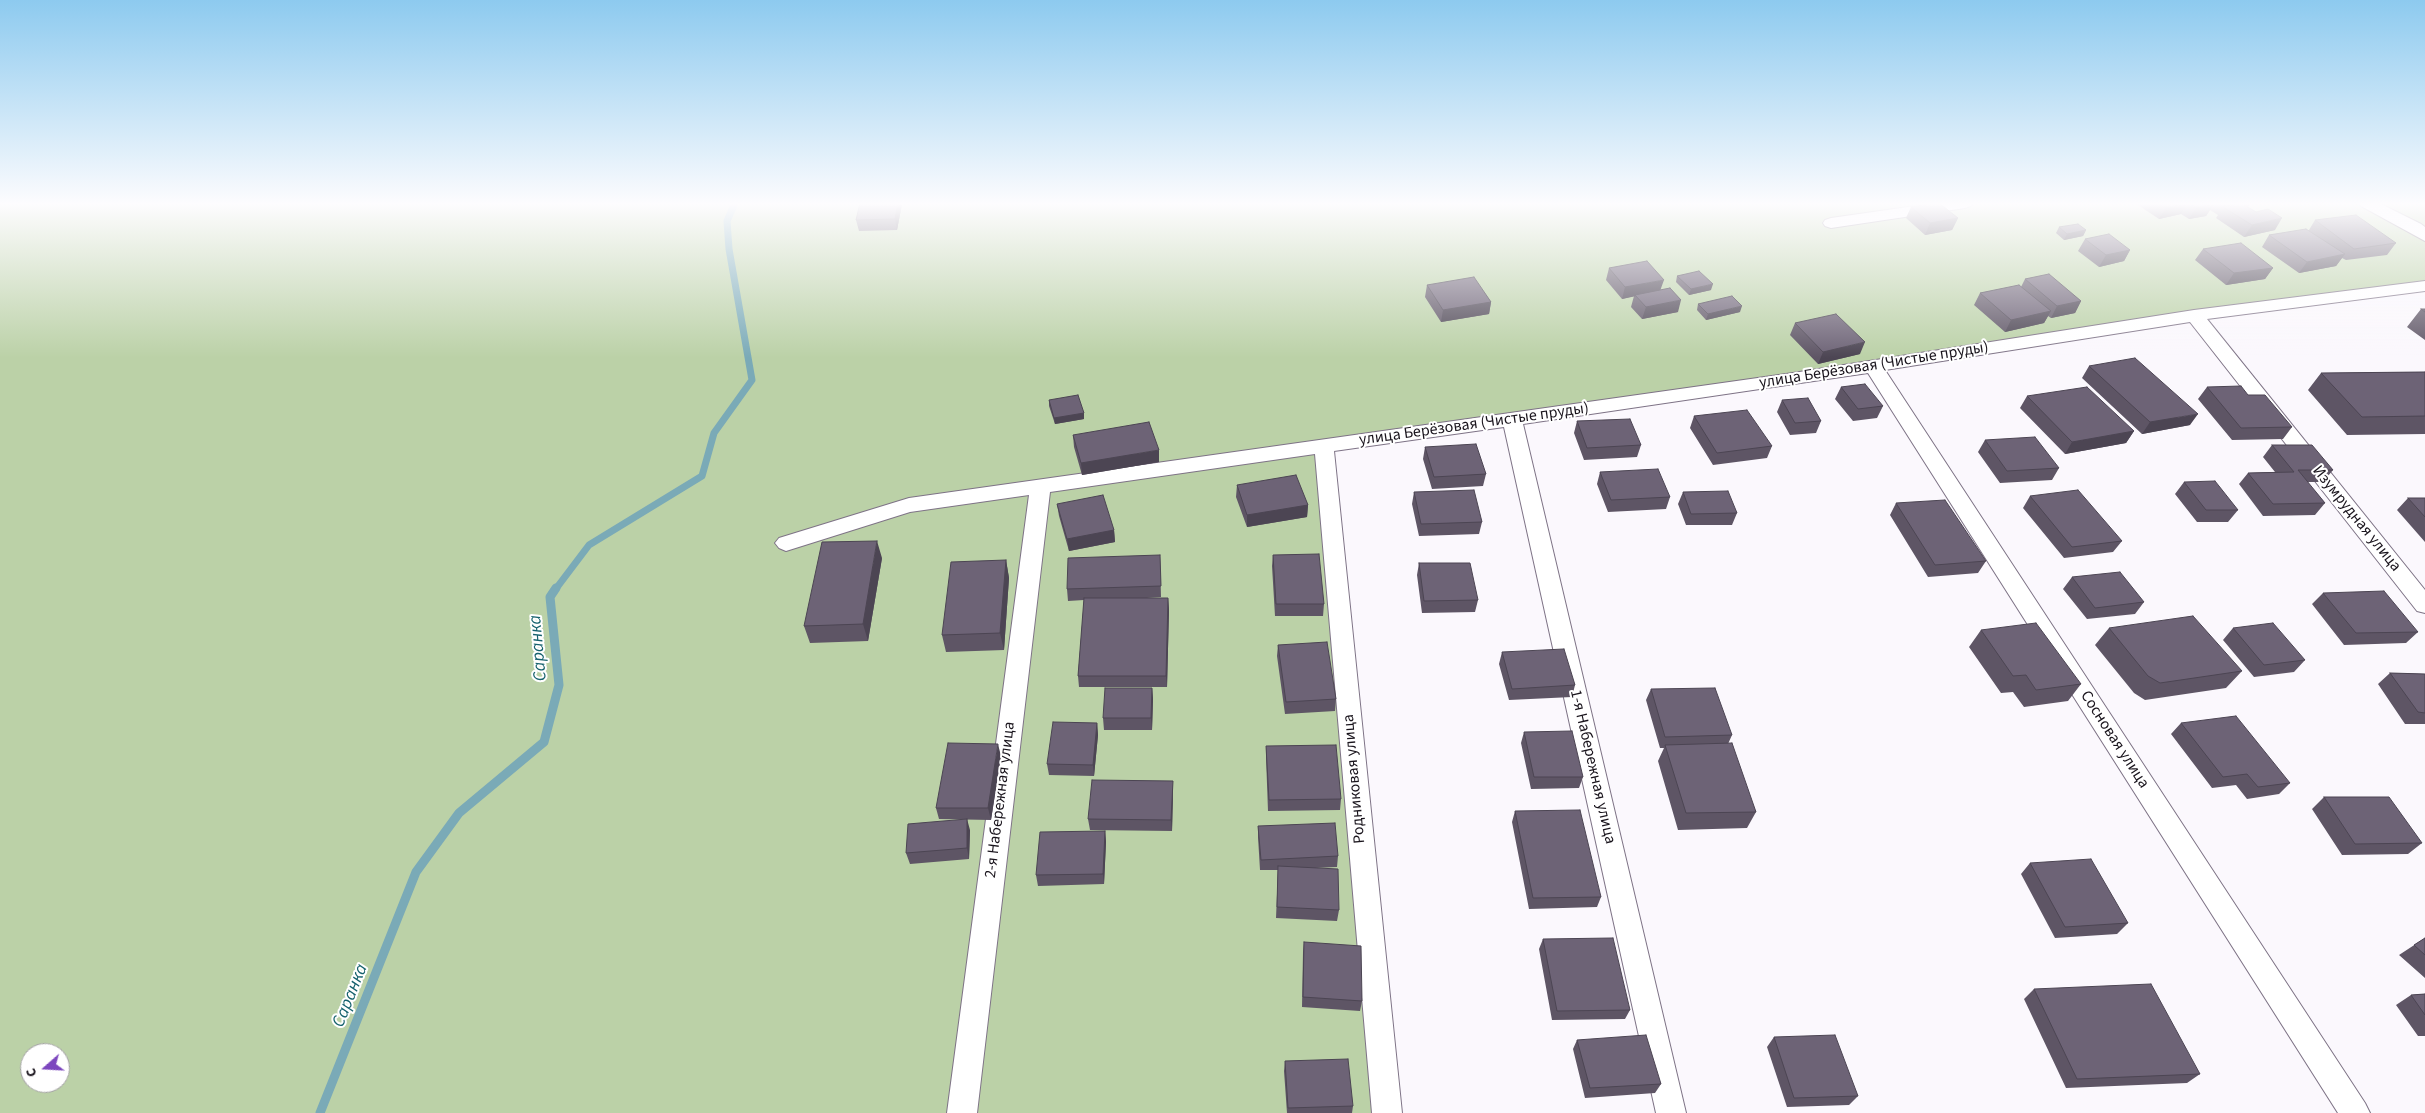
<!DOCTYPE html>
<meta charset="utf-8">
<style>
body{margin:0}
#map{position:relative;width:2425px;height:1113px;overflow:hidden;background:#fbf8fd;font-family:"Source Sans 3",sans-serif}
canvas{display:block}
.north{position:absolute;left:20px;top:1043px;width:50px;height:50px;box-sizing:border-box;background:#fff;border:1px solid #a3a1a4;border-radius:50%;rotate:251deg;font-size:14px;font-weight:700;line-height:20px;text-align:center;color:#19141c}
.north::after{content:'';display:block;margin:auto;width:18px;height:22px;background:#7c46be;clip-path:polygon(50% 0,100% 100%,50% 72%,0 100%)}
</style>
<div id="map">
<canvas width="2425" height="1113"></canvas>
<div class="north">С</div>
</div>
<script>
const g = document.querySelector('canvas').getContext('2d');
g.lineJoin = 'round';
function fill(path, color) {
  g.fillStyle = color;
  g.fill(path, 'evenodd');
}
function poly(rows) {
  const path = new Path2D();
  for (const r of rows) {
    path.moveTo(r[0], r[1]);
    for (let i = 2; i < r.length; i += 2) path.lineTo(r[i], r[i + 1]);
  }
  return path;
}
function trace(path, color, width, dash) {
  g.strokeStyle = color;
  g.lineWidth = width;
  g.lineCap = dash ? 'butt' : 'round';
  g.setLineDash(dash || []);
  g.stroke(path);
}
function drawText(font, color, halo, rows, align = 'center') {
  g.font = font + ' "Source Sans 3",sans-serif';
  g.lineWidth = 4;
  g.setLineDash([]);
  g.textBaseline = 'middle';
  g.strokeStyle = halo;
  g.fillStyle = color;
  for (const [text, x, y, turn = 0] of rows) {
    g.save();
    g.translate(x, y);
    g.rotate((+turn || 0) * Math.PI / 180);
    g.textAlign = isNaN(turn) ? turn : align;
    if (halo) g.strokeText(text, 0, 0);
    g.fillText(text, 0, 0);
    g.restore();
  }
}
const green = poly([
 [0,203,2367,203,2415,227,2425,236,2425,286,1324,446,1387,1113,0,1113],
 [30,1053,60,1053,60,1083,30,1083],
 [2374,203,2425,203,2425,228]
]);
const streamFar1 = poly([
 [555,590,589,545,702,476,714,433,752,380,729,249,727,221,735,203]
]);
const stream = poly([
 [320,1113,416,872,459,813,544,742,559,685,550,597,556,588]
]);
const minor = poly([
 [1936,203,1973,203,1971,206,1965,208,1831,228,1825,226,1823,223,1825,220,1831,218,1936,203],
 [2359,203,2379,203,2421,224,2425,227,2425,241,2361,206,2359,203],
 [2425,281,2425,291,2207,319,2425,590,2425,613,2417,611,2190,322,1885,370,2365,1103,2370,1113,2338,1113,1868,373,1523,424,1686,1113,1656,1113,1504,427,1334,451,1402,1113,1372,1113,1315,454,1050,492,977,1113,947,1113,1029,495,910,512,786,551,779,548,775,543,779,538,909,498,1793,373,2194,310,2425,281]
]);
const wall = poly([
 [2135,203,2251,203,2248,207,2275,230,2244,237,2216,218,2218,215,2210,210,2206,216,2189,219,2181,214,2159,219],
 [902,204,897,230,859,231,856,220],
 [1911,207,1958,218,1952,230,1925,235,1906,218],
 [2315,220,2396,243,2387,255,2346,260,2342,258,2336,266,2299,273,2262,247,2269,235,2309,230],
 [2059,227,2086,230,2083,236,2064,240,2056,233],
 [2085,239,2130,250,2124,261,2099,267,2078,251],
 [2203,249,2273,268,2265,279,2226,285,2195,260],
 [1609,268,1661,290,1678,312,1642,319,1631,307,1634,296,1622,299,1606,280],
 [1677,276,1711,290,1689,295,1676,282],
 [2025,279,2081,301,2075,313,2051,318,2048,316,2044,323,2005,332,1974,305,1980,293,2021,287],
 [1427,285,1491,302,1489,314,1441,322,1425,297],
 [1698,304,1740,312,1706,320,1697,310],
 [2421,309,2425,309,2425,340,2407,327],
 [1795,323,1860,354,1818,364,1790,335],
 [2089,366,2190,425,2142,434,2082,378],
 [2425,372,2425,434,2347,435,2308,390,2321,373],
 [1841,387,1883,406,1877,418,1853,421,1835,399],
 [2207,387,2248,395,2292,427,2283,439,2232,440,2198,399],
 [2027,396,2134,431,2126,443,2065,454,2020,408],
 [1049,400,1084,413,1084,419,1055,424,1049,406],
 [1782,400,1821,421,1816,433,1790,435,1777,412],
 [1694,416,1772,446,1767,458,1713,465,1690,428],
 [1577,421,1641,445,1637,457,1584,460,1574,433],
 [1073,435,1159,462,1082,475,1074,447],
 [1985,440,2059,468,2052,480,2000,483,1978,452],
 [2272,445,2333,470,2323,482,2307,482,2325,503,2315,515,2263,516,2239,484,2248,473,2275,472,2263,457],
 [1425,447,1486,474,1483,486,1432,489,1423,459],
 [1600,472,1670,497,1666,509,1608,512,1597,484],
 [2184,482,2238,510,2228,522,2197,522,2175,494],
 [1237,485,1308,505,1307,517,1247,527,1236,497],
 [1414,492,1482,522,1479,534,1419,536,1412,504],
 [1683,492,1737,513,1732,525,1686,525,1678,504],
 [2030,496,2122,541,2113,552,2064,558,2023,508],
 [2408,498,2425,498,2425,542,2397,510],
 [1896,503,1986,561,1978,573,1928,577,1890,515],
 [1057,504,1114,530,1115,542,1069,551,1059,516],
 [1160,555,1161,597,1147,598,1168,598,1169,610,1167,687,1079,687,1078,676,1084,600,1068,601,1067,589],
 [1273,555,1324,604,1323,616,1275,616,1272,566],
 [882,558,868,641,810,643,804,626],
 [1006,560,1009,578,1004,650,946,652,942,635],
 [1419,563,1478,600,1475,612,1422,613,1417,575],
 [2072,577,2144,602,2135,614,2087,619,2063,589],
 [2323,593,2418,632,2406,643,2344,645,2312,604],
 [2109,628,2242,671,2226,688,2145,700,2134,693,2095,645],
 [2233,628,2305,660,2294,672,2254,677,2223,640],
 [1981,630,2081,684,2068,701,2024,707,2013,692,2001,693,1969,647],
 [1278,645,1336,699,1335,711,1285,714,1277,656],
 [1502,652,1575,685,1572,697,1509,700,1499,664],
 [2390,673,2425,674,2425,724,2405,724,2378,684],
 [1152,688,1153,699,1152,730,1104,730,1103,718],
 [1651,689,1732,735,1728,744,1756,812,1747,828,1678,830,1658,761,1664,748,1660,748,1646,700],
 [1097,723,1098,735,1094,776,1049,775,1047,764],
 [2181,723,2290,783,2279,794,2247,799,2236,785,2212,788,2171,734],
 [1524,732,1583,777,1579,788,1531,789,1521,743],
 [1266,746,1341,799,1340,810,1268,811,1266,757],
 [1001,756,991,820,939,819,936,808],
 [1173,792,1172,831,1090,830,1088,819],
 [2324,797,2422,843,2408,854,2342,855,2312,809],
 [1515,811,1601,897,1597,907,1529,909,1512,822],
 [1258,826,1338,856,1337,867,1315,868,1339,910,1337,921,1276,918,1278,870,1260,870,1258,837],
 [970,830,969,859,910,864,906,853],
 [1105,831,1106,842,1104,884,1038,886,1036,875],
 [2030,863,2128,923,2117,934,2055,938,2021,874],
 [2425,938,2425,978,2399,955],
 [1543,939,1630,1010,1625,1019,1552,1020,1539,949],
 [1304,942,1362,1001,1360,1011,1302,1007,1303,952],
 [2034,989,2200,1074,2187,1083,2066,1088,2024,999],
 [2425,994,2425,1036,2418,1036,2396,1005,2411,995],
 [1774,1037,1858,1096,1849,1105,1787,1107,1767,1047],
 [1577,1040,1661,1084,1655,1093,1585,1098,1573,1049],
 [1285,1061,1353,1106,1352,1113,1287,1113,1284,1071]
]);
const shadedWall = poly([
 [898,203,902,203,902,204,897,230,895,219],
 [2188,203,2181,214,2159,219,2166,208],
 [2229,203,2251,203,2247,208,2223,207,2225,204],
 [2214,204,2206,216,2189,219,2196,208],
 [1958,218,1952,230,1925,235,1930,223],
 [2282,218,2275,230,2244,237,2252,225],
 [2086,230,2083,236,2064,240,2067,234],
 [2130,250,2124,261,2099,267,2106,255],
 [2345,254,2336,266,2299,273,2307,262],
 [2273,268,2265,279,2226,285,2234,273],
 [1664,280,1660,291,1622,299,1625,287],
 [1713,284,1711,290,1689,295,1691,289],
 [1681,300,1678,312,1642,319,1646,307],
 [2081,301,2075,313,2051,318,2057,306],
 [1491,302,1489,314,1441,322,1443,310],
 [1742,306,1740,312,1706,320,1708,314],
 [2051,311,2044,323,2005,332,2011,320],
 [1865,342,1860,354,1818,364,1823,352],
 [1084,413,1084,419,1055,424,1054,418],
 [2198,414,2190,425,2142,434,2150,422],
 [2134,431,2126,443,2065,454,2072,442],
 [1159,450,1159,462,1082,475,1081,463],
 [1308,505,1307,517,1247,527,1247,515],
 [1114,530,1115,542,1069,551,1067,539],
 [877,541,882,558,868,641,863,624],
 [1006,560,1009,578,1004,650,1000,633],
 [1168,598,1169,610,1167,687,1166,676],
 [1152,688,1153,699,1152,730,1151,718],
 [1097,723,1098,735,1094,776,1093,765],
 [998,744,1001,756,991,820,988,808],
 [1173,781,1173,792,1172,831,1171,820],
 [967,819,970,830,969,859,967,848],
 [1105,831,1106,842,1104,884,1103,874]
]);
const building = poly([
 [860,203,898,203,895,219,856,220,860,203],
 [1936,203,1939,203,1958,218,1930,223,1911,207,1936,203],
 [2159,203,2211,203,2214,204,2196,208,2188,203,2166,208,2159,203],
 [2241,203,2256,212,2268,209,2282,218,2252,225,2223,207,2241,203],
 [2356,215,2396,243,2354,249,2315,220,2356,215],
 [2078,224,2086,230,2067,234,2059,227,2078,224],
 [2306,229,2345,254,2307,262,2269,235,2306,229],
 [2109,234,2130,250,2106,255,2085,239,2109,234],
 [2241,243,2273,268,2234,273,2203,249,2241,243],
 [1647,261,1664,280,1625,287,1609,268,1647,261],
 [1699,271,1713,284,1691,289,1677,276,1699,271],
 [2049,274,2081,301,2057,306,2025,279,2049,274],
 [1474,277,1491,302,1443,310,1427,285,1474,277],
 [2019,285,2051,311,2011,320,1980,293,2019,285],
 [1670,288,1681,300,1646,307,1635,295,1670,288],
 [1732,296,1742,306,1708,314,1698,304,1732,296],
 [2421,309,2425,309,2425,312,2421,309],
 [1836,314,1865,342,1823,352,1795,323,1836,314],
 [2135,358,2198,414,2150,422,2089,366,2135,358],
 [2425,372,2425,416,2362,417,2321,373,2425,372],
 [1865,384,1883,406,1858,409,1841,387,1865,384],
 [2241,386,2248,395,2265,395,2292,427,2241,428,2207,387,2241,386],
 [2087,387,2134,431,2072,442,2027,396,2087,387],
 [1078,395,1084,413,1054,418,1049,400,1078,395],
 [1808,398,1821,421,1795,423,1782,400,1808,398],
 [1747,410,1772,446,1717,453,1694,416,1747,410],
 [1630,419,1641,445,1587,448,1577,421,1630,419],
 [1149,422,1159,450,1081,463,1073,435,1149,422],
 [2035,437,2059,468,2007,471,1985,440,2035,437],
 [1476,444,1486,474,1434,477,1425,447,1476,444],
 [2272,445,2312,445,2333,470,2298,470,2325,503,2273,504,2248,473,2294,472,2272,445],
 [1658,469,1670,497,1611,500,1600,472,1658,469],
 [1296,475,1308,505,1247,515,1237,485,1296,475],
 [2215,481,2238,510,2206,510,2184,482,2215,481],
 [1474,490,1482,522,1421,524,1414,492,1474,490],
 [2078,490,2122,541,2072,547,2030,496,2078,490],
 [1728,491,1737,513,1691,514,1683,492,1728,491],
 [1103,495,1114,530,1067,539,1057,504,1103,495],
 [2408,498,2425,498,2425,517,2408,498],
 [1945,500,1986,561,1935,565,1896,503,1945,500],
 [877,541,863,624,804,626,822,542,877,541],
 [1319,554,1324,604,1276,604,1273,555,1319,554],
 [1160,555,1161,586,1067,589,1068,558,1160,555],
 [1006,560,1000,633,942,635,951,562,1006,560],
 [1419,563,1470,563,1478,600,1424,601,1419,563],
 [2120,572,2144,602,2095,608,2072,577,2120,572],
 [2384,591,2418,632,2356,633,2323,593,2384,591],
 [1084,598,1168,598,1166,676,1078,676,1084,598],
 [2193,616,2242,671,2160,683,2148,676,2109,628,2193,616],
 [2036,623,2081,684,2036,690,2026,675,2013,676,1981,630,2036,623],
 [2273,623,2305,660,2264,665,2233,628,2273,623],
 [1327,642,1336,699,1286,702,1278,645,1327,642],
 [1564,649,1575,685,1512,689,1502,652,1564,649],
 [2390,673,2425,674,2425,713,2418,712,2390,673],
 [1105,688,1152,688,1151,718,1103,718,1105,688],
 [1715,688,1732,735,1665,737,1651,689,1715,688],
 [2236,716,2290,783,2258,787,2247,774,2223,777,2181,723,2236,716],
 [1053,722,1097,723,1093,765,1047,764,1053,722],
 [1572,731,1583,777,1534,777,1524,732,1572,731],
 [948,743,998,744,988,808,936,808,948,743],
 [1732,743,1756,812,1686,813,1665,745,1732,743],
 [1336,745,1341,799,1269,800,1266,746,1336,745],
 [1092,780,1173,781,1171,820,1088,819,1092,780],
 [2324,797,2389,797,2422,843,2355,844,2324,797],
 [1580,810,1601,897,1533,898,1515,811,1580,810],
 [967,819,967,848,906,853,908,824,967,819],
 [1335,823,1338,856,1261,860,1258,826,1335,823],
 [1105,831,1103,874,1036,875,1040,832,1105,831],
 [2091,859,2128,923,2065,927,2030,863,2091,859],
 [1278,866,1338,869,1339,910,1277,907,1278,866],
 [1613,938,1630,1010,1557,1011,1543,939,1613,938],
 [2425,938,2425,955,2414,945,2425,938],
 [1304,942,1361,946,1362,1001,1303,997,1304,942],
 [2151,984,2200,1074,2077,1079,2034,989,2151,984],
 [2425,994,2425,1015,2411,995,2425,994],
 [1646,1035,1661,1084,1590,1088,1577,1040,1646,1035],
 [1835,1035,1858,1096,1794,1098,1774,1037,1835,1035],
 [1348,1059,1353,1106,1288,1108,1285,1061,1348,1059]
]);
const streetNames = [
 ["улица Берёзовая (Чистые пруды)",1874,366,-9],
 ["улица Берёзовая (Чистые пруды)",1474,425,-8],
 ["Изумрудная улица",2356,519,51],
 ["Сосновая улица",2114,740,57],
 ["1-я Набережная улица",1592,767,77],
 ["Родниковая улица",1355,779,-95],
 ["2-я Набережная улица",1001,800,-83]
];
const waterNames = [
 ["Саранка",539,648,-95],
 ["Саранка",351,996,-68]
];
fill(green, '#bbd1a7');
trace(streamFar1, '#7aaab7', 7);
trace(stream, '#7aaab7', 9);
trace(minor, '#7e7386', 2);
fill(minor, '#fff');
fill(wall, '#5e5565');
fill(shadedWall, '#4c4553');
fill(building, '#6d6376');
trace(building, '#4c4553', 1);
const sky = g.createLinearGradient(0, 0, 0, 358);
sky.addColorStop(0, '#8dcaef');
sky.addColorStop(0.57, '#fdfcfe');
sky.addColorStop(1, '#fdfcfe00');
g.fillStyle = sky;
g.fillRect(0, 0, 2425, 358);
drawText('16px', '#19141c', '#fff', streetNames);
drawText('italic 18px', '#15616d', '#fff', waterNames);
</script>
